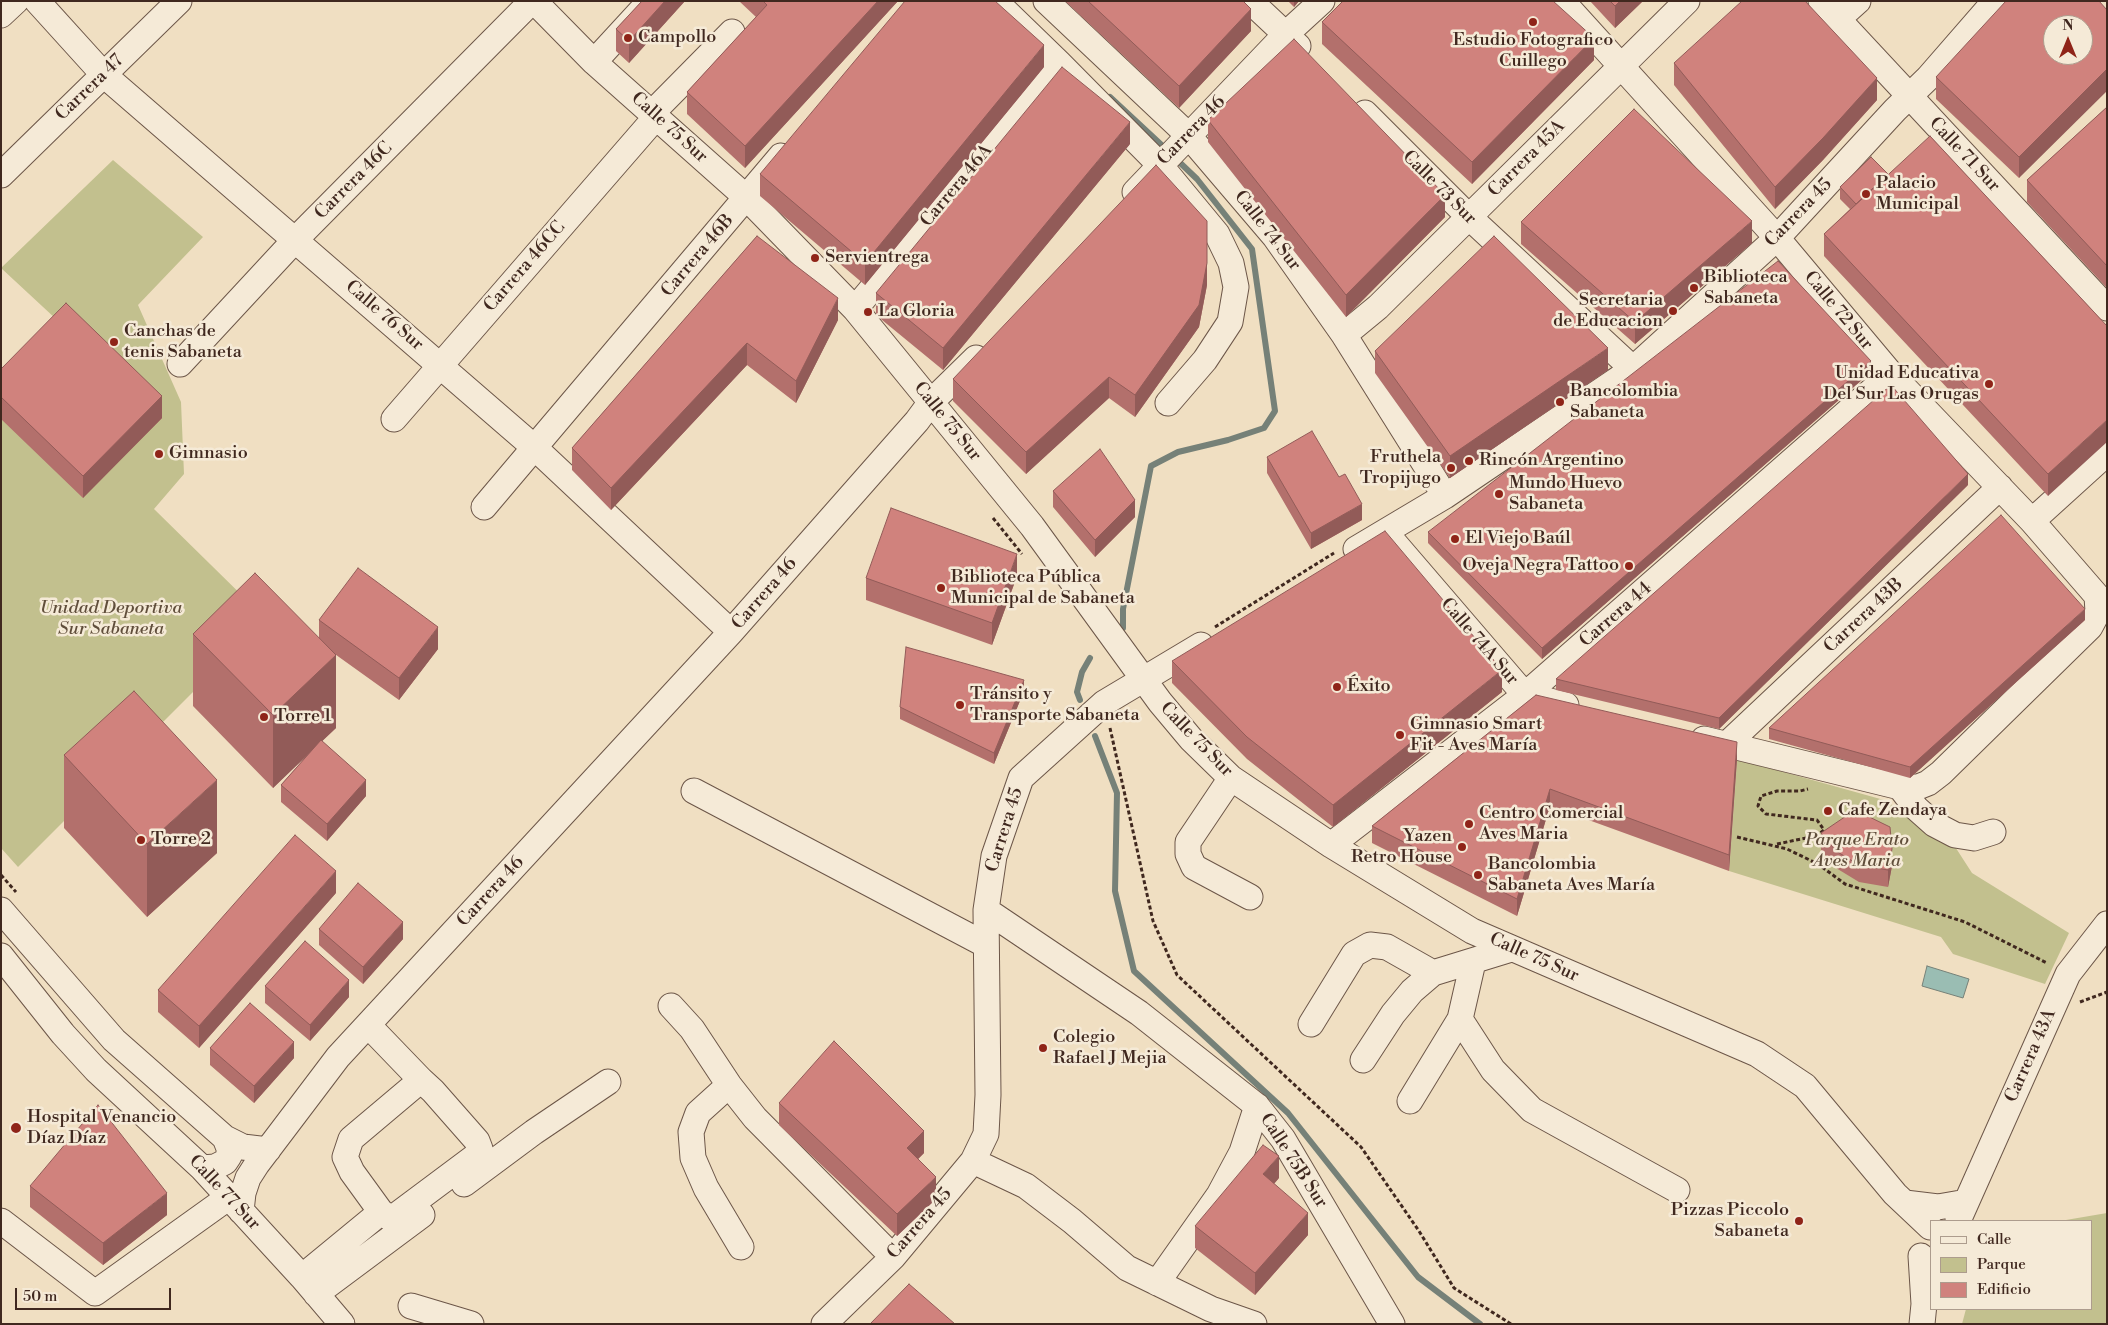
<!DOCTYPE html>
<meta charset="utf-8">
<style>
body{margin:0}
#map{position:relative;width:2108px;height:1325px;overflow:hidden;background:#f0dfc2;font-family:"Libre Bodoni",serif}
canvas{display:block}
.frame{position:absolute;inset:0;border:2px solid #40281f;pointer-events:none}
.legend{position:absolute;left:1930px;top:1220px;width:162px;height:90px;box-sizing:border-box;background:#f5ead7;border:1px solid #ad9c8d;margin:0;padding:6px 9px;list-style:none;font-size:15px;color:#40281f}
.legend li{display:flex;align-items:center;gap:10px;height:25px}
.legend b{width:25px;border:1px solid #ad9c8d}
.north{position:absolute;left:2043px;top:15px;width:50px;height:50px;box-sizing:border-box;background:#f5ead7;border:1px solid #ad9c8d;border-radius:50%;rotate:0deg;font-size:14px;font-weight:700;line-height:20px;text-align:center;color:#40281f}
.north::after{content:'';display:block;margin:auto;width:18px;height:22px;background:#8f2418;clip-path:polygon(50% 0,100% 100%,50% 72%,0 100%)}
.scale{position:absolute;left:15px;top:1288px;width:156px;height:22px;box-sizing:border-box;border:2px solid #40281f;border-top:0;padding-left:6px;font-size:15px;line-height:18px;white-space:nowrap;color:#40281f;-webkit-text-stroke:4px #f5ead7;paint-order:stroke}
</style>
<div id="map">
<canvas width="2108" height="1325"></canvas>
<div class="frame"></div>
<ul class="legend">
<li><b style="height:6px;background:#f5ead7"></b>Calle</li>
<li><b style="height:14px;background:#c2c08e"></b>Parque</li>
<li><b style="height:14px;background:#d0827d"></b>Edificio</li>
</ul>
<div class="north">N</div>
<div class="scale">50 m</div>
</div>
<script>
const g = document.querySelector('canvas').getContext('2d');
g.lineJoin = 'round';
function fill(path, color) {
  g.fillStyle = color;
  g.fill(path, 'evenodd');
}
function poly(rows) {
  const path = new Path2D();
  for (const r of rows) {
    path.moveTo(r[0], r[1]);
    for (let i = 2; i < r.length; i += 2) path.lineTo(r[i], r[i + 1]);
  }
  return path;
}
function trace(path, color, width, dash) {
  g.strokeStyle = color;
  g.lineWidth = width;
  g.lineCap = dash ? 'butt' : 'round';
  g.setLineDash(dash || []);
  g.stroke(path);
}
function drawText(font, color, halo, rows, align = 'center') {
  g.font = font + ' "Libre Bodoni",serif';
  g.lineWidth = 5;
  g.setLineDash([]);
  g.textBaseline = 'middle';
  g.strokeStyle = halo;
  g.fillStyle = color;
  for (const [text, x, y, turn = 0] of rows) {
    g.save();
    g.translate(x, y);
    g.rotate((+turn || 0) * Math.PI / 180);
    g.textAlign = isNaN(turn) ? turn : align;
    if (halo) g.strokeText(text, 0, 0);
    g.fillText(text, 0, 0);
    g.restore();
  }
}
const green = poly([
 [113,160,203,237,138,305,181,402,184,474,154,509,266,619,18,867,1,848,1,372,56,319,1,268],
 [1737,759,1884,800,1952,842,1972,873,2069,933,2045,984,1953,954,1941,937,1729,871],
 [2107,1213,2107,1324,1962,1324,1966,1309,2092,1309,2092,1221,2060,1221]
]);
const water = poly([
 [1927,966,1969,979,1963,998,1922,986,1927,966]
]);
const stream = poly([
 [1110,97,1168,151],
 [1123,628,1123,609,1151,466,1178,452,1228,440,1264,428,1275,411,1252,249,1197,179,1175,158],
 [1080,700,1077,692,1082,672,1090,658],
 [1095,736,1117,793,1115,891,1134,971,1288,1113,1418,1277,1480,1324]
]);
const path = poly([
 [993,518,1022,554],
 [1215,627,1334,553],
 [1110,728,1153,921,1177,975,1361,1147,1419,1231,1454,1288,1511,1324],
 [1737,837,1787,849,1818,864,1845,884,1965,922,2047,963],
 [1777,844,1816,836,1824,830,1817,820,1766,814,1758,806,1761,796,1777,791,1800,791,1808,789],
 [1,875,16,892],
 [2080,1002,2107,992]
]);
const minor = poly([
 [37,1,104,75,535,448,731,632],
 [534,1,594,62,747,198,855,309,1032,526,1160,702,1191,739,1231,778,1331,845,1472,931,1757,1054,1805,1086,1895,1194,1930,1227],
 [995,1,1059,63,1160,165,1217,234,1231,263,1236,287,1230,322,1205,360,1168,403],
 [1046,1,1188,135,1275,237,1344,335,1445,496],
 [1250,1,1298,46],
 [1562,1,1777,238,1891,374,2032,521,2097,596,2098,612,2090,627,1941,773,1928,783,1918,787,1900,787,1704,739],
 [1821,1,2107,308],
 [1,15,16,1],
 [1838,19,1858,1],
 [594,62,650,1],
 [652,113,732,32],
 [1365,113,1469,217,1633,369],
 [1,175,179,1],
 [1135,192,1286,34,1322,1],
 [855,309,1059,63],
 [1344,335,1378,307,1687,1],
 [180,364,295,240,532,1],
 [394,419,656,117],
 [484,507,781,156],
 [2032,521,2107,453],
 [1385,532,1525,695,1566,705],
 [1356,549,1445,496,1633,369,1777,238,1895,110,1928,78,1995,1],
 [1727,744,2000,487],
 [1231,778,1188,842,1188,854,1194,867,1250,897],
 [1900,787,1916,808,1934,824,1955,835,1974,838,1993,832],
 [694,791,986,945],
 [1331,845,1525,695,1891,374],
 [1,910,114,1040,225,1138,243,1147,268,1150],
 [986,910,1139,1013,1257,1106,1283,1139,1392,1324],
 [1,956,63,1034,96,1070,202,1168,302,1277,342,1324],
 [671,1006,692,1029,729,1085,755,1118,893,1257],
 [1460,1019,1493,1070,1532,1110,1677,1190],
 [1311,1024,1354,954,1370,945,1387,947,1433,973],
 [368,1025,421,1080],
 [1363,1060,1393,1014,1412,991,1433,973,1511,949],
 [729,1085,698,1113,691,1132,693,1158,706,1188,741,1247],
 [1410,1101,1460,1019,1473,962],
 [973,1161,1026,1186,1072,1221,1127,1268,1211,1309,1254,1324],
 [202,1168,215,1167,225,1162,229,1156,229,1148,225,1138],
 [464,1184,534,1132,608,1082],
 [1905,1203,1938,1207,1961,1203],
 [241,1211,243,1193,248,1178,257,1164,338,1057,731,632,917,421,931,402,976,358],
 [1,1221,95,1293,229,1197],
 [1958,1221,2068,974,2107,924],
 [1921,1256,1924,1304,1922,1324],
 [302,1277,381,1212,352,1172,345,1157,351,1139,421,1080,433,1091,477,1141,480,1149,477,1155,394,1217,390,1218,381,1212],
 [1157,1283,1219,1195,1242,1152,1257,1106],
 [316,1294,422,1215],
 [411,1306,471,1324],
 [824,1324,893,1257,973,1161,986,1134,988,1095,986,910,994,856,1021,778,1104,703,1201,645]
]);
const wall = poly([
 [642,1,685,1,629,63,616,51,616,29],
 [739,1,898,1,745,168,687,114,687,92,756,17],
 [1065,1,1243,1,1251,31,1179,108],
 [1288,1,1299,1,1294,7],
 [1590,1,1643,1,1615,28],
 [2099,1,2019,178,1936,99,1936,77],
 [1322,22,1594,60,1472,184,1322,44],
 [1674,63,1877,100,1823,160,1775,209,1674,85],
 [1044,67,865,285,760,196,760,174],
 [2107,107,2107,288,2027,202,2027,180],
 [1208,120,1445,217,1346,317,1208,142],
 [1130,144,943,370,876,315,876,293],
 [1888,174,2107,326,2048,496,1824,256,1824,234,1850,209,1840,199,1840,187],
 [1521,222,1752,243,1635,344,1521,244],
 [757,236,838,320,796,403,747,365,611,510,572,470,572,448],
 [1207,285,1199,327,1135,417,1109,398,1026,474,953,401,953,379],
 [1375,351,1608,370,1450,478,1375,373],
 [1,369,162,418,83,498,1,419],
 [1871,372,1542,659,1428,543,1428,532],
 [1267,457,1362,520,1311,549,1267,473],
 [1968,485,1719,729,1556,690,1556,679],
 [1053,491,1135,517,1095,557,1053,507],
 [1017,576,992,645,866,600,866,578],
 [319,620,438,649,399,700,332,652,336,728,322,741,366,796,327,841,281,802,281,785,311,751,273,788,193,706,193,634,319,638],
 [2085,620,1910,778,1769,739,1769,728],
 [1172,661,1502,692,1333,827,1247,759,1172,683],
 [1024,691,994,764,900,719,900,707],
 [1536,695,1737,759,1729,871,1550,806,1517,916,1372,843,1372,826],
 [64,755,217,853,147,917,64,828],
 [1821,833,1892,866,1888,887,1859,882,1836,868,1821,850],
 [336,893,199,1048,158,1012,158,990],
 [319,929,403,939,363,984,319,945],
 [265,986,349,997,310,1041,265,1003],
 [210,1048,294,1058,254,1103,210,1065],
 [779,1103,924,1153,918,1159,936,1199,897,1236,779,1125],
 [1279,1178,1274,1184,1308,1235,1255,1295,1195,1248,1195,1226],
 [30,1186,167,1215,103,1265,30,1207]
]);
const shadedWall = poly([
 [665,1,685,1,629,63,629,41],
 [878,1,898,1,745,168,745,146],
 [1294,1,1299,1,1294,7],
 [1620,1,1643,1,1615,28,1615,6],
 [1251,9,1251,31,1179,108,1179,86],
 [1594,38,1594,60,1472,184,1472,162],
 [1044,45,1044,67,865,285,865,263],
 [2107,69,2107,91,2019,178,2019,157],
 [1877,78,1877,100,1823,160,1775,209,1775,187],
 [1130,122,1130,144,943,370,943,348],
 [1445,195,1445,217,1346,317,1346,295],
 [1752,221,1752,243,1635,344,1635,322],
 [1207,263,1207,285,1199,327,1135,417,1135,395],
 [838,298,838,320,796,403,796,381],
 [747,343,747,365,611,510,611,488],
 [1608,348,1608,370,1450,478,1450,456],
 [1871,361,1871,372,1542,659,1542,648],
 [1109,377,1109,398,1026,474,1026,452],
 [162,396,162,418,83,498,83,476],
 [2107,420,2107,442,2048,496,2048,474],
 [1968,474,1968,485,1719,729,1719,718],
 [1135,500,1135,517,1095,557,1095,540],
 [1362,504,1362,520,1311,549,1311,533],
 [1017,554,1017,576,992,645,992,623],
 [2085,609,2085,620,1910,778,1910,767],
 [438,627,438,649,399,700,399,678],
 [336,655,336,728,273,788,273,715],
 [1502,670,1502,692,1333,827,1333,805],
 [1024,680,1024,691,994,764,994,753],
 [1737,742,1737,759,1729,871,1729,855],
 [217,780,217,853,147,917,147,844],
 [366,780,366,796,327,841,327,824],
 [1550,789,1550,806,1517,916,1517,899],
 [1892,849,1892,866,1888,887,1888,870],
 [336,871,336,893,199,1048,199,1026],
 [403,922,403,939,363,984,363,967],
 [349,980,349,997,310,1041,310,1025],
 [294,1042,294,1058,254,1103,254,1086],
 [924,1131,924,1153,907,1170,907,1148],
 [1279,1156,1279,1178,1263,1196,1263,1174],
 [936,1177,936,1199,897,1236,897,1214],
 [167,1193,167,1215,103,1265,103,1243],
 [1308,1213,1308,1235,1255,1295,1255,1273]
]);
const building = poly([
 [642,1,665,1,629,41,616,29,642,1],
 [763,1,878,1,745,146,687,92,767,5,763,1],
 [905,1,995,1,1044,45,865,263,760,174,905,1],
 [1088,1,1243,1,1251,9,1179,86,1088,1],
 [1343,1,1553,1,1594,38,1472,162,1322,22,1343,1],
 [1610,1,1620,1,1615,6,1610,1],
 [1742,1,1805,1,1877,78,1823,138,1775,187,1674,63,1742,1],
 [2006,1,2099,1,2107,10,2107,69,2019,157,1936,77,2006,1],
 [2053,25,2083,25,2083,55,2053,55,2053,25],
 [1294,39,1445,195,1346,295,1208,120,1294,39],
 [1062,67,1130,122,943,348,876,293,1062,67],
 [2107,107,2107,266,2027,180,2107,107],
 [1634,109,1752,221,1635,322,1521,222,1634,109],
 [1930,136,2107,326,2107,420,2048,474,1824,234,1930,136],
 [1871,157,1888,174,1856,204,1840,187,1871,157],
 [1156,165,1207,221,1207,263,1199,305,1135,395,1109,377,1026,452,953,379,1156,165],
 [757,236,838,298,796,381,747,343,611,488,572,448,757,236],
 [1494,236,1608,348,1450,456,1375,351,1494,236],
 [1778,261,1871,361,1542,648,1428,532,1778,261],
 [66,303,162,396,83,476,1,397,1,369,66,303],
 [1891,385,1968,474,1719,718,1556,679,1891,385],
 [1312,431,1339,477,1345,474,1362,504,1311,533,1267,457,1312,431],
 [1100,449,1135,500,1095,540,1053,491,1100,449],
 [891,508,1017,554,992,623,866,578,891,508],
 [2001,515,2085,609,1910,767,1769,728,2001,515],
 [1385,531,1502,670,1333,805,1247,737,1172,661,1385,531],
 [358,568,438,627,399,678,319,620,358,568],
 [255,573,336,655,273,715,193,634,255,573],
 [906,647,1024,680,994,753,900,707,906,647],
 [134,691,217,780,147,844,64,755,134,691],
 [1536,695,1737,742,1729,855,1550,789,1517,899,1372,826,1536,695],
 [321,740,366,780,327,824,281,785,321,740],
 [1855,810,1890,827,1892,849,1888,870,1859,865,1836,851,1821,833,1855,810],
 [295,835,336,871,199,1026,158,990,295,835],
 [358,883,403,922,363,967,319,929,358,883],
 [305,941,349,980,310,1025,265,986,305,941],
 [250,1003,294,1042,254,1086,210,1048,250,1003],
 [834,1041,924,1131,907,1148,936,1177,897,1214,779,1103,834,1041],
 [98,1105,167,1193,103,1243,30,1186,98,1105],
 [1263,1145,1279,1156,1263,1174,1308,1213,1255,1273,1195,1226,1263,1145],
 [909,1284,955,1324,870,1324,909,1284]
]);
const markers = [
 [1533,22,5,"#8f2418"],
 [628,38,5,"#8f2418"],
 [1866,194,5,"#8f2418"],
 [815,258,5,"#8f2418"],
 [1694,288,5,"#8f2418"],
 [1673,311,5,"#8f2418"],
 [868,312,5,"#8f2418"],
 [114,342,5,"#8f2418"],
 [1989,384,5,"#8f2418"],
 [1560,402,5,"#8f2418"],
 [159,454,5,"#8f2418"],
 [1469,461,5,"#8f2418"],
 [1451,468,5,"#8f2418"],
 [1499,494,5,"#8f2418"],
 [1455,539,5,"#8f2418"],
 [1629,566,5,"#8f2418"],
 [941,588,5,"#8f2418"],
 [1337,687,5,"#8f2418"],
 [960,705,5,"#8f2418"],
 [264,717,5,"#8f2418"],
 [1400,735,5,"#8f2418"],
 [1828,811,5,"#8f2418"],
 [1469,824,5,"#8f2418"],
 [141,840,5,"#8f2418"],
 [1462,847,5,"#8f2418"],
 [1478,875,5,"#8f2418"],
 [1043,1048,5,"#8f2418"],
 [16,1128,6,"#8f2418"],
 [1799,1221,5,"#8f2418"]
];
const poiNames = [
 ["Campollo",638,38],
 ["Estudio Fotografico",1533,41,"center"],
 ["Cuillego",1533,62,"center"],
 ["Palacio",1876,184],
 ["Municipal",1876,205],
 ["Servientrega",825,258],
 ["Biblioteca",1704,278],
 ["Sabaneta",1704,299],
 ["Secretaria",1663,301,"right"],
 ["de Educacion",1663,322,"right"],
 ["La Gloria",878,312],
 ["Canchas de",124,332],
 ["tenis Sabaneta",124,353],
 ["Unidad Educativa",1979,374,"right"],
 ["Del Sur Las Orugas",1979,395,"right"],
 ["Bancolombia",1570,392],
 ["Sabaneta",1570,413],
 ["Gimnasio",169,454],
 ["Fruthela",1441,458,"right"],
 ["Tropijugo",1441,479,"right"],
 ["Rincón Argentino",1479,461],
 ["Mundo Huevo",1509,484],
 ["Sabaneta",1509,505],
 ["El Viejo Baúl",1465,539],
 ["Oveja Negra Tattoo",1619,566,"right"],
 ["Biblioteca Pública",951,578],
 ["Municipal de Sabaneta",951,599],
 ["Éxito",1347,687],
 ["Tránsito y",970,695],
 ["Transporte Sabaneta",970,716],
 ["Torre 1",274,717],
 ["Gimnasio Smart",1410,725],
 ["Fit - Aves María",1410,746],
 ["Cafe Zendaya",1838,811],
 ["Centro Comercial",1479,814],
 ["Aves Maria",1479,835],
 ["Yazen",1452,837,"right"],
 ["Retro House",1452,858,"right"],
 ["Torre 2",151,840],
 ["Bancolombia",1488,865],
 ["Sabaneta Aves María",1488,886],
 ["Colegio",1053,1038],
 ["Rafael J Mejia",1053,1059],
 ["Hospital Venancio",27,1118],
 ["Díaz Díaz",27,1139],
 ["Pizzas Piccolo",1789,1211,"right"],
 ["Sabaneta",1789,1232,"right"]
];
const streetNames = [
 ["Carrera 47",90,88,-44],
 ["Calle 75 Sur",669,128,42],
 ["Carrera 46",1192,131,-46],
 ["Calle 71 Sur",1964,155,47],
 ["Carrera 45A",1527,159,-45],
 ["Carrera 46C",354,181,-45],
 ["Carrera 46A",957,186,-50],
 ["Calle 73 Sur",1439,188,45],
 ["Carrera 45",1799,213,-46],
 ["Calle 74 Sur",1267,231,52],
 ["Carrera 46B",698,256,-50],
 ["Carrera 46CC",525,267,-49],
 ["Calle 72 Sur",1838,311,50],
 ["Calle 76 Sur",384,316,41],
 ["Calle 75 Sur",947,422,51],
 ["Carrera 46",765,594,-49],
 ["Carrera 44",1616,615,-41],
 ["Carrera 43B",1864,616,-43],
 ["Calle 74A Sur",1479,642,49],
 ["Calle 75 Sur",1196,740,46],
 ["Carrera 45",1005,830,-73],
 ["Carrera 46",491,892,-47],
 ["Calle 75 Sur",1534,958,24],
 ["Carrera 43A",2031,1056,-66],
 ["Calle 75B Sur",1293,1161,57],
 ["Calle 77 Sur",224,1193,47],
 ["Carrera 45",920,1224,-49]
];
const parkNames = [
 ["Unidad Deportiva",111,609],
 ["Sur Sabaneta",111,630],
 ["Parque Erato",1857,841],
 ["Aves Maria",1857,862]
];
fill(green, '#c2c08e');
fill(water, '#9abdb3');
trace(water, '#768178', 1);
trace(stream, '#768178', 6);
trace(minor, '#6c5648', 27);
trace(path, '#40281f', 3, [4, 2.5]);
trace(minor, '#f5ead7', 25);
fill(wall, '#b3706c');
fill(shadedWall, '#925b58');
fill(building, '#d0827d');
trace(building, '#925b58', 1);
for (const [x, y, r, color] of markers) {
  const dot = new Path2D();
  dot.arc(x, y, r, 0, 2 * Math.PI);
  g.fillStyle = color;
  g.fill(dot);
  trace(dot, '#f5ead7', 2);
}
drawText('18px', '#40281f', '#f5ead7', poiNames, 'left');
drawText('18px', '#40281f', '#f5ead7', streetNames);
drawText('italic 18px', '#604e3b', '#f5ead7', parkNames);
</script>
